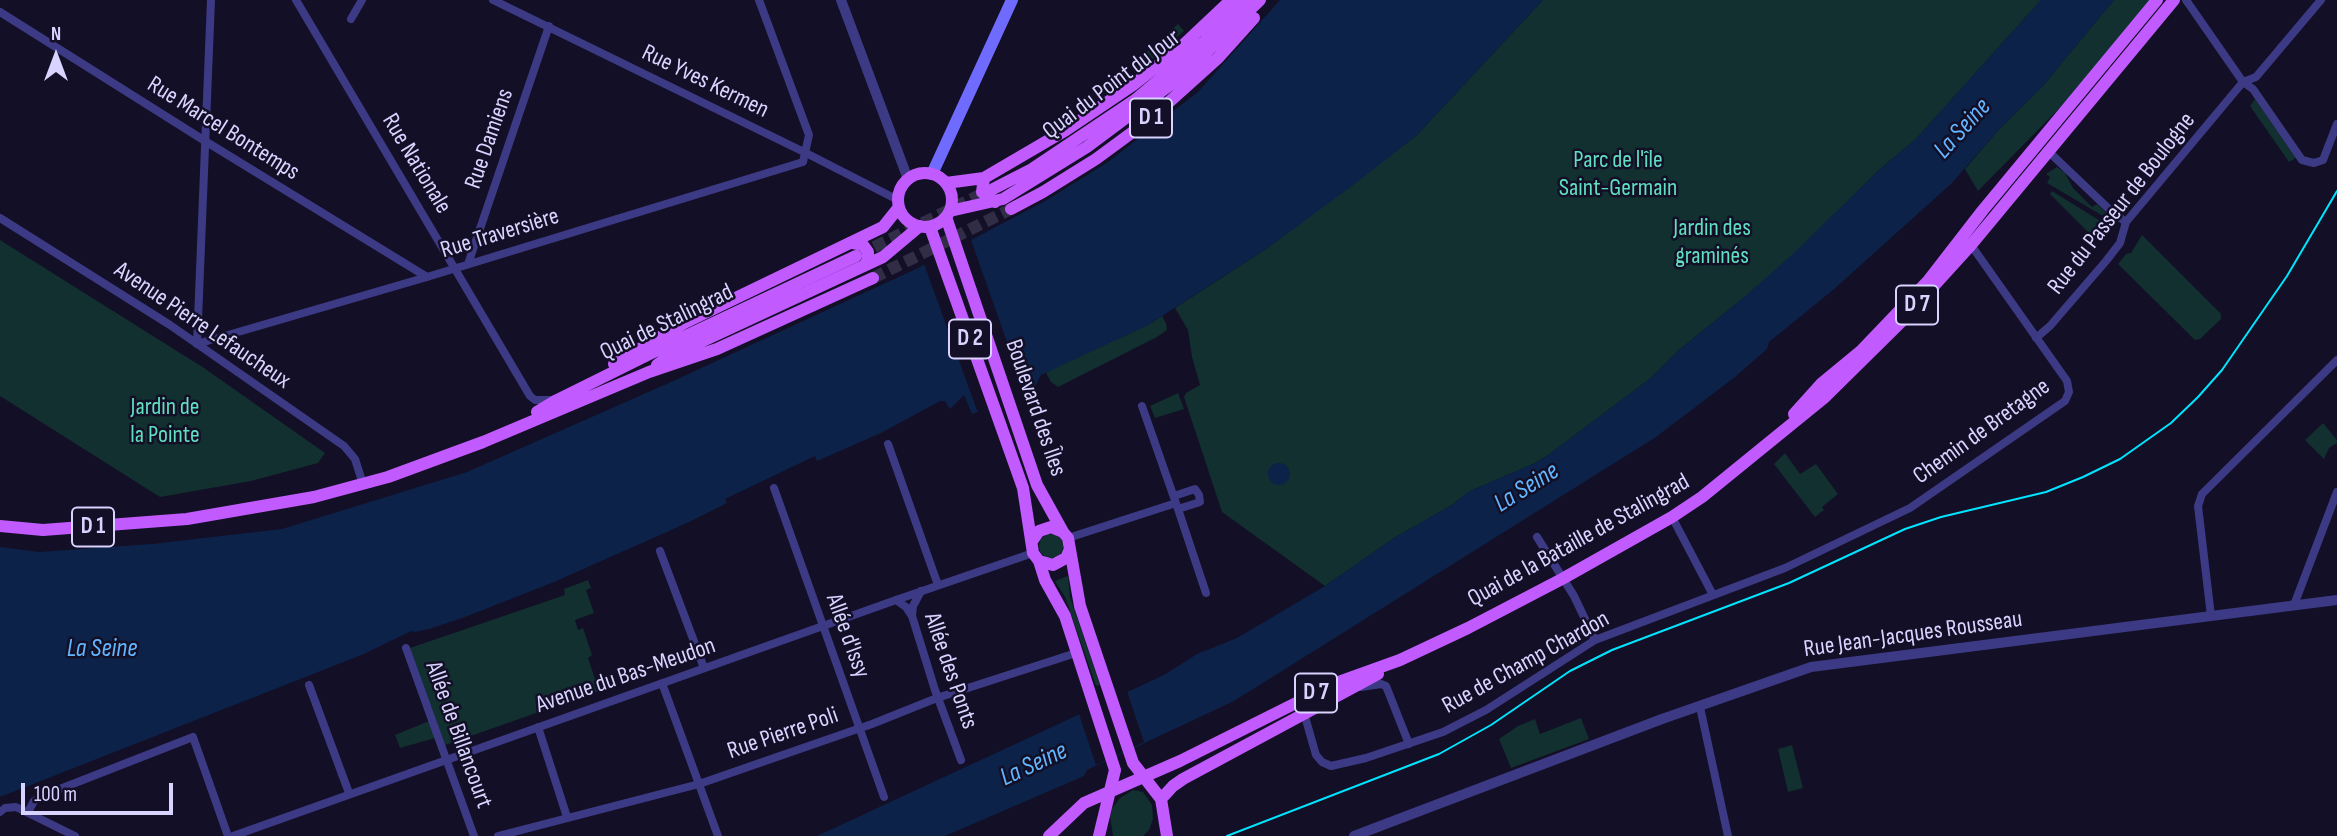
<!DOCTYPE html>
<meta charset="utf-8">
<style>
body{margin:0}
#map{position:relative;width:2337px;height:836px;overflow:hidden;background:#130f26;font-family:"Sofia Sans Condensed",sans-serif}
canvas{display:block}
.north{position:absolute;left:21px;top:21px;width:70px;height:70px;-webkit-text-stroke:5px #130f26;paint-order:stroke;rotate:0deg;font-size:19px;font-weight:700;line-height:28px;text-align:center;color:#d9d4ff}
.north::after{content:'';display:block;margin:auto;width:24px;height:32px;background:#d9d4ff;clip-path:polygon(50% 0,100% 100%,50% 72%,0 100%)}
.scale{position:absolute;left:21px;top:783px;width:152px;height:32px;box-sizing:border-box;border:4px solid #d9d4ff;border-top:0;padding-left:9px;font-size:21px;line-height:24px;white-space:nowrap;color:#d9d4ff;-webkit-text-stroke:5px #130f26;paint-order:stroke}
</style>
<div id="map">
<canvas width="2337" height="836"></canvas>
<div class="north">N</div>
<div class="scale">100 m</div>
</div>
<script>
const g = document.querySelector('canvas').getContext('2d');
g.lineJoin = 'round';
function fill(path, color) {
  g.fillStyle = color;
  g.fill(path, 'evenodd');
}
function poly(rows) {
  const path = new Path2D();
  for (const r of rows) {
    if (r.length === 3) {
      path.moveTo(r[0] + r[2], r[1]);
      path.arc(r[0], r[1], r[2], 0, 2 * Math.PI);
      continue;
    }
    path.moveTo(r[0], r[1]);
    for (let i = 2; i < r.length; i += 2) path.lineTo(r[i], r[i + 1]);
  }
  return path;
}
function trace(path, color, width, dash) {
  g.strokeStyle = color;
  g.lineWidth = width;
  g.lineCap = dash ? 'butt' : 'round';
  g.setLineDash(dash || []);
  g.stroke(path);
}
function drawText(font, color, halo, rows, align = 'center') {
  g.font = font + ' "Sofia Sans Condensed",sans-serif';
  g.lineWidth = 5;
  g.setLineDash([]);
  g.textBaseline = 'middle';
  g.strokeStyle = halo;
  g.fillStyle = color;
  for (const [text, x, y, turn = 0] of rows) {
    g.save();
    g.translate(x, y);
    g.rotate((+turn || 0) * Math.PI / 180);
    g.textAlign = isNaN(turn) ? turn : align;
    if (halo) g.strokeText(text, 0, 0);
    g.fillText(text, 0, 0);
    g.restore();
  }
}
const green = poly([
 [1543,0,2041,0,1916,139,1879,170,1796,252,1747,295,1679,350,1651,378,1547,456,1533,464,1468,492,1452,505,1394,538,1325,586,1222,512,1184,397,1186,393,1200,385,1192,357,1188,330,1175,308,1269,247,1417,135],
 [2114,0,2155,0,2091,76,1978,191,1965,169,2002,126,2041,88],
 [1178,24,1184,31,1148,63,1142,56],
 [2255,99,2296,158,2289,162,2250,106],
 [2057,167,2065,173,2073,188,2092,207,2097,204,2106,213,2103,216,2047,183,2050,177,2046,174],
 [2052,191,2102,222,2096,233,2091,235,2050,194],
 [2142,235,2221,314,2221,319,2200,339,2195,340,2118,264,2126,254,2131,253],
 [0,240,204,368,325,453,318,463,251,481,160,497,0,396],
 [1162,316,1166,323,1167,330,1157,337,1058,387,1051,382,1046,373,1049,370,1148,325],
 [1178,393,1184,409,1155,418,1150,406],
 [2323,423,2337,440,2337,443,2329,448,2324,459,2305,440],
 [1785,453,1800,474,1816,464,1838,494,1822,507,1824,510,1815,517,1774,464],
 [1051,546,12],
 [1068,576,1070,597,1100,685,1096,686,1065,597,1055,581],
 [588,580,591,588,586,590,594,613,575,620,578,630,583,628,592,655,588,658,599,691,445,745,410,648,565,595,564,589],
 [1581,718,1589,739,1511,768,1499,739,1518,726,1535,719,1540,734],
 [429,721,435,738,400,748,395,735],
 [1792,745,1803,788,1788,792,1778,749],
 [1133,790,1143,792,1152,805,1153,819,1149,830,1143,836,1113,836,1110,816,1112,809,1120,798]
]);
const water = poly([
 [1280,0,1543,0,1417,135,1360,180,1269,247,1148,325,1041,375,1031,394,972,414,964,395,950,409,945,401,940,401,881,433,817,461,815,456,725,499,727,503,687,523,554,582,465,617,429,629,415,632,411,631,364,654,0,797,0,547,39,552,152,544,282,529,467,472,671,382,918,268,1045,201,1108,162,1199,91],
 [2041,0,2114,0,2041,88,2002,126,1951,184,1833,290,1769,342,1767,349,1735,377,1656,437,1234,701,1087,770,1084,776,945,836,817,836,1164,675,1197,654,1237,638,1325,586,1394,538,1452,505,1468,492,1533,464,1547,456,1651,378,1679,350,1747,295,1796,251,1879,170,1916,139],
 [1279,474,11]
]);
const pier = poly([
 [970,237,1027,399,979,416,923,261],
 [1127,691,1144,742,1096,765,1079,714]
]);
const primaryTunnel = poly([
 [858,255,992,189],
 [873,278,1011,209]
]);
const minor = poly([
 [296,0,530,396,535,400,554,400],
 [493,0,806,153,898,200],
 [2186,0,2243,82,2253,89,2302,160,2314,163,2323,160,2337,124],
 [0,12,205,141,427,277],
 [351,19,362,0],
 [2049,152,2112,212,2126,222],
 [0,218,170,325,344,446,355,459,363,484],
 [468,264,549,26],
 [2036,338,2050,326,2106,261,2120,243,2126,222,2131,216,2243,82,2256,77,2321,0],
 [197,344,427,277,803,162,809,135,759,0],
 [197,344,211,0],
 [1142,406,1178,509,1200,502,1199,495,1195,489,1174,496],
 [888,444,938,585],
 [774,488,884,797],
 [1178,509,1206,593],
 [1672,517,1713,595],
 [1537,537,1574,596,1595,640],
 [1068,538,1176,503],
 [660,551,704,668],
 [896,600,906,607,912,616,935,690,961,760],
 [2294,605,2337,492],
 [912,616,913,606,921,591],
 [2211,616,2198,506,2202,494,2337,360],
 [406,648,474,836],
 [662,683,718,836],
 [309,685,349,793],
 [1361,687,1381,684,1386,686,1409,744],
 [1700,707,1728,836],
 [1304,713,1316,755,1322,762,1331,766,1366,758,1443,732,1486,710,1595,640,1785,568,1910,508,2065,401,2069,392,2067,381,1971,245],
 [538,727,567,817],
 [0,812,5,808,16,807,75,836],
 [28,812,34,801,47,794,193,737,228,836],
 [233,836,896,600,1033,553],
 [498,836,699,784,872,724,937,698,1076,653]
]);
const tertiary = poly([
 [841,0,908,179],
 [1354,836,1662,719,1811,667,2337,600]
]);
const secondary = poly([
 [932,174,1012,0]
]);
const primary = poly([
 [925,200,27],
 [984,178,982,192,995,202],
 [946,183,984,178,1066,130,1133,85,1181,47,1231,0],
 [993,189,1032,169,1135,100,1205,41,1245,0],
 [1011,209,1043,192,1096,159,1149,120,1218,58,1254,18],
 [950,211,1003,199,1087,147,1182,76,1260,0],
 [946,217,1037,485,1063,532],
 [930,227,1023,488,1033,553,1039,561,1053,565,1066,558,1069,551],
 [853,243,863,245,868,252,868,260,864,266],
 [614,364,686,322,883,227,899,207],
 [657,365,666,358,883,257,920,226],
 [537,412,557,400,692,333,856,256],
 [1794,414,1821,384,1861,351,1928,281,1983,210,2157,0],
 [0,526,43,530,187,519,314,497,388,477,483,442,649,372,717,349,873,278],
 [1032,541,1039,531,1051,527,1063,532,1068,538,1080,606,1133,763,1161,799,1167,836],
 [1039,561,1045,580,1065,616,1115,770,1099,836],
 [1161,799,1173,786,1183,779,1378,674],
 [1049,836,1084,803,1180,761,1336,683,1400,660,1468,628,1562,579,1672,517,1702,497,1825,397,1901,322,1971,245,2174,0]
]);
const tram = poly([
 [1227,836,1439,754,1491,725,1570,671,1612,650,1789,583,1905,529,1941,517,2046,492,2083,477,2120,459,2171,423,2198,397,2222,370,2287,276,2337,191]
]);
const shields = [
 [1151,118,42],
 [1917,305,42],
 [970,339,42],
 [93,527,42],
 [1316,693,42]
];
const shieldNames = [
 ["D 1",1151,118],
 ["D 7",1917,305],
 ["D 2",970,339],
 ["D 1",93,527],
 ["D 7",1316,693]
];
const streetNames = [
 ["Rue Yves Kermen",705,82,26],
 ["Quai du Point du Jour",1112,85,-37],
 ["Rue Marcel Bontemps",223,129,32],
 ["Rue Damiens",490,139,-71],
 ["Rue Nationale",416,164,59],
 ["Rue du Passeur de Boulogne",2122,204,-52],
 ["Rue Traversière",500,234,-17],
 ["Quai de Stalingrad",667,323,-26],
 ["Avenue Pierre Lefaucheux",202,326,34],
 ["Boulevard des Îles",1035,408,71],
 ["Chemin de Bretagne",1982,432,-36],
 ["Quai de la Bataille de Stalingrad",1579,541,-29],
 ["Rue Jean-Jacques Rousseau",1913,635,-8],
 ["Allée d'Issy",847,636,70],
 ["Rue de Champ Chardon",1526,663,-29],
 ["Allée des Ponts",950,671,71],
 ["Avenue du Bas-Meudon",626,676,-19],
 ["Rue Pierre Poli",783,734,-19],
 ["Allée de Billancourt",458,735,70]
];
const parkNames = [
 ["Parc de l'île",1618,161],
 ["Saint-Germain",1618,189],
 ["Jardin des",1712,229],
 ["graminés",1712,257],
 ["Jardin de",165,408],
 ["la Pointe",165,436]
];
const waterNames = [
 ["La Seine",1963,129,-48],
 ["La Seine",1527,488,-32],
 ["La Seine",102,649],
 ["La Seine",1034,765,-25]
];
fill(green, '#12302f');
fill(water, '#0c2248');
fill(pier, '#130f26');
trace(primaryTunnel, '#312d47', 12, [12, 6]);
trace(minor, '#3d3a85', 8);
trace(tertiary, '#3d3a85', 10);
trace(secondary, '#6f6bff', 12);
trace(primary, '#c25bff', 12);
trace(tram, '#00e5ff', 2);
for (const [x, y, w] of shields) {
  const box = new Path2D();
  box.roundRect(x - w / 2, y - 19.5, w, 39, 5);
  g.fillStyle = '#130f26';
  g.fill(box);
  trace(box, '#d9d4ff', 2);
}
drawText('bold 23px', '#d9d4ff', null, shieldNames);
drawText('24px', '#d9d4ff', '#130f26', streetNames);
drawText('24px', '#5fe0c0', '#130f26', parkNames);
drawText('italic 26px', '#62b6ff', '#130f26', waterNames);
</script>
